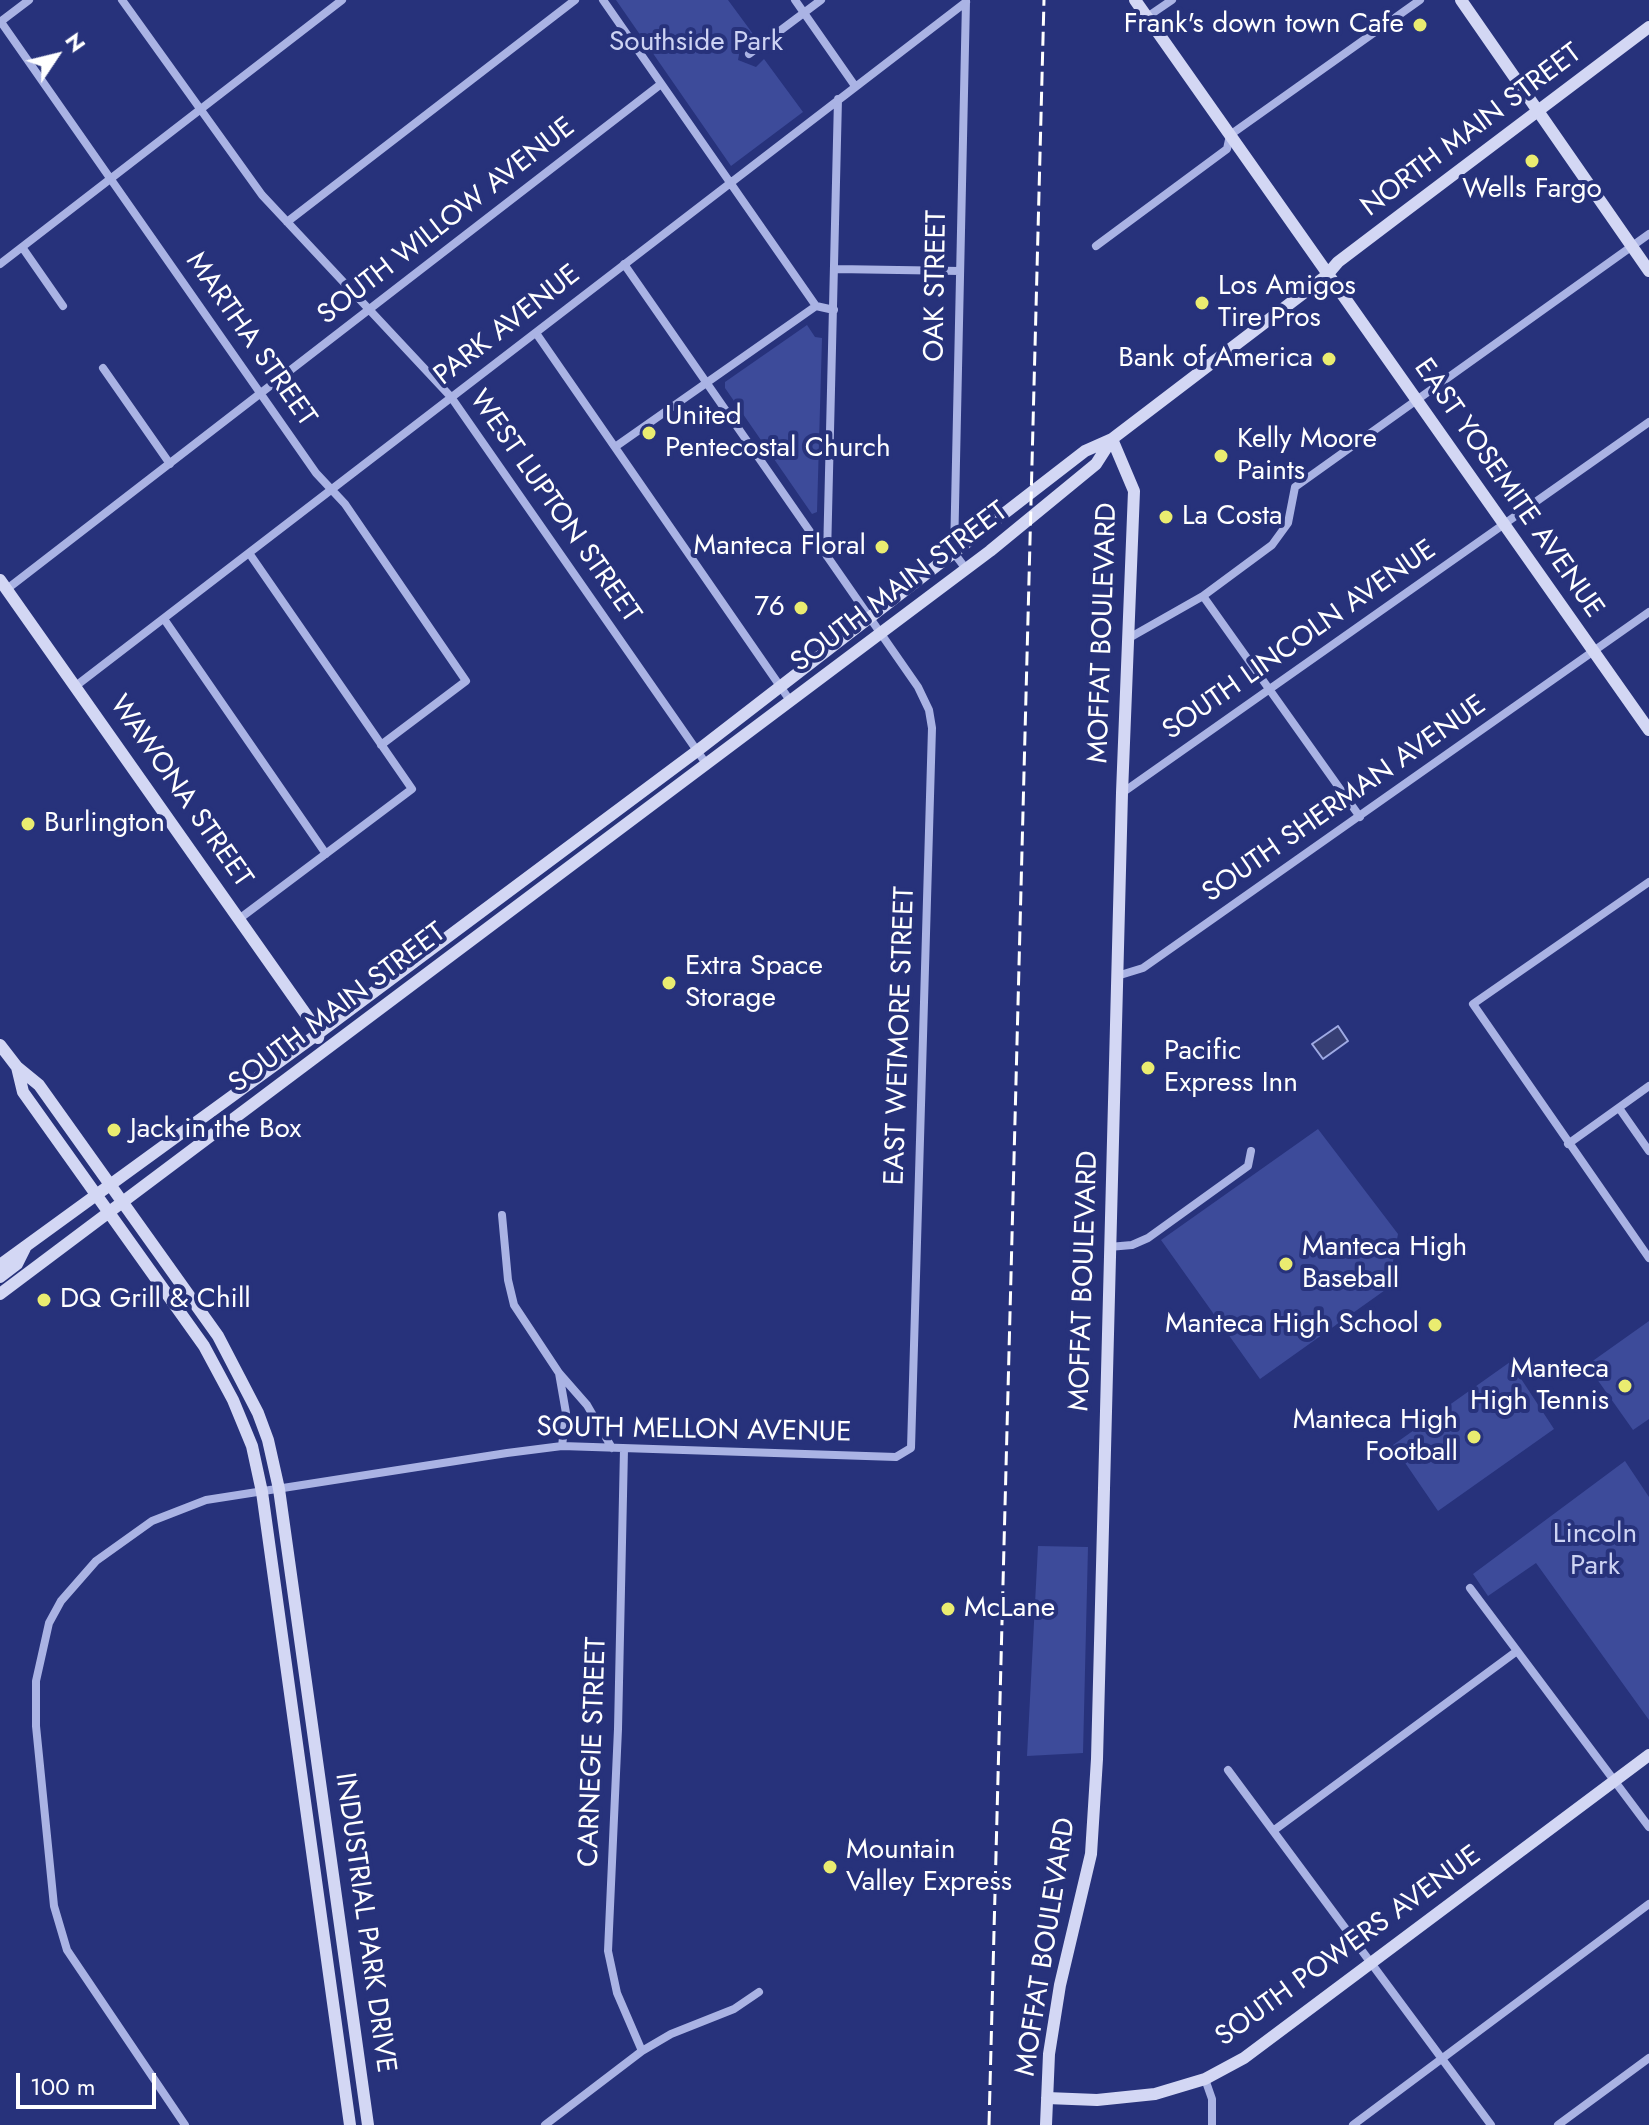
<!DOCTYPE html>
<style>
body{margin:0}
#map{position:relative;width:1649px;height:2125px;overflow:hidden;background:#27327b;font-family:Jost,sans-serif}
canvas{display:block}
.north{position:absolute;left:16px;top:16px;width:80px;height:80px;-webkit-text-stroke:6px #27327b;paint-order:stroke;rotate:55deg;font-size:22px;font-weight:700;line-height:32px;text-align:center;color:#fff}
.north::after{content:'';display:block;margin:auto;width:28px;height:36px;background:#fff;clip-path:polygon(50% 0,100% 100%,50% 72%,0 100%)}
.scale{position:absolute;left:16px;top:2073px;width:140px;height:36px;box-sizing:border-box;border:4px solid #fff;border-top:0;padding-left:10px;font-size:24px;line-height:28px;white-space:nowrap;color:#fff;-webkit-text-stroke:6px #27327b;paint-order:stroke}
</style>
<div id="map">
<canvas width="1649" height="2125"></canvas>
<div class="north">N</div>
<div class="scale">100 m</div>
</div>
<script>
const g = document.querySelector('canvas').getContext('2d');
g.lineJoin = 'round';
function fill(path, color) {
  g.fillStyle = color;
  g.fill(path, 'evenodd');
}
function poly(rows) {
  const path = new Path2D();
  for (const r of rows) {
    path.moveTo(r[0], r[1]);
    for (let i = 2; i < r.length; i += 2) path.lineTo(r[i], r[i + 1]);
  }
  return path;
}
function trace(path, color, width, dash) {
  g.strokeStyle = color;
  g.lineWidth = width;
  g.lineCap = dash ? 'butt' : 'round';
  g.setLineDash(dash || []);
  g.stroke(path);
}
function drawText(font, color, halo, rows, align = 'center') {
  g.font = font + ' Jost,sans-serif';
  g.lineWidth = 8;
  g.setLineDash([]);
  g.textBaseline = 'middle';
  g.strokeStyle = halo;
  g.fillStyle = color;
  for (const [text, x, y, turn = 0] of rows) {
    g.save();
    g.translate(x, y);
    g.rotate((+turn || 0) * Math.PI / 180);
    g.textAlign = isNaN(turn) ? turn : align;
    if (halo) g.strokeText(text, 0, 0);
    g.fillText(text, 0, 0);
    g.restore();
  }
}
const green = poly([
 [616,0,728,0,756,38,741,44,738,60,756,67,764,59,803,112,731,166],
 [807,325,815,337,822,338,817,512,812,514,725,388,725,382],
 [1318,1129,1398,1234,1388,1288,1260,1379,1161,1240],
 [1649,1321,1649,1419,1633,1430,1587,1365],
 [1510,1362,1554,1429,1438,1511,1393,1445],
 [1625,1461,1649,1497,1649,1720,1536,1563,1488,1596,1473,1574],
 [1038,1546,1088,1547,1083,1753,1027,1756]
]);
const water = poly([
 [1338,1026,1348,1041,1323,1059,1312,1044,1338,1026]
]);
const street = poly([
 [122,0,262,195,451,397,707,765],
 [603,0,816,306],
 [795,0,855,86],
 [966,1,954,553,966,569],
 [1147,17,1172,0],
 [0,22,29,0],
 [1,22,316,473,345,504,466,681,381,745],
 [749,54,821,0],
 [287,222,575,0],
 [1096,246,1227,149,1230,135,1420,0],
 [22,247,63,306],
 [0,264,342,0],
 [836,269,960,271],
 [536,333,791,702],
 [103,368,170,464],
 [615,447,816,306,834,310],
 [827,556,838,99],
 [7,589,661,84],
 [1203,596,1360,817],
 [164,619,326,854],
 [1129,638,1203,596,1272,545,1288,523,1295,487,1649,234],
 [77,685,966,2],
 [1122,793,1649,422],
 [1649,882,1473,1004,1649,1258],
 [239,919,412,789,249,553],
 [1117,976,1143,968,1649,612],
 [1619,1108,1649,1151],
 [1568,1144,1649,1086],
 [502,1215,508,1280,514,1305,559,1373,566,1413,562,1446],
 [1109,1247,1132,1245,1148,1238,1248,1166,1251,1151],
 [559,1373,587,1405,612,1448],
 [624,1449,618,1729,608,1951,617,1993,642,2051],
 [1470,1588,1649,1827],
 [1228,1770,1491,2125],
 [1273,1831,1517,1651],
 [1205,2079,1212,2099,1212,2125],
 [185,2125,67,1950,54,1906,36,1726,36,1681,49,1623,61,1601,96,1561,152,1521,206,1500,507,1453,562,1446,896,1457,911,1448,932,728,929,710,918,687,624,264],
 [545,2125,642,2051,671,2034,734,2009,759,1992],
 [1353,2125,1649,1904],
 [1558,2125,1649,2058]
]);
const secondary = poly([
 [1135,0,1649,730],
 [1461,0,1649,271],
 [0,580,319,1033,318,1038],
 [0,1045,17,1067,39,1085,218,1336,258,1413,268,1440,279,1489,368,2125],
 [17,1067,23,1092,204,1346,233,1400,252,1446,262,1492,350,2125],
 [0,1265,319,1033,697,751,1085,451,1112,439,1326,276,1338,262,1396,218,1649,27],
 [0,1277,17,1264,25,1248],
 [0,1294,990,551,1096,464,1112,439],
 [1047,2098,1097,2100,1155,2094,1205,2079,1244,2058,1649,1755],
 [1046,2125,1049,2054,1060,1985,1091,1854,1097,1759,1122,793,1134,491,1112,439]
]);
const rail = poly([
 [989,2125,1044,0]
]);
const markers = [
 [1420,25,8,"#eaec70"],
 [1532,161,8,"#eaec70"],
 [1202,303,8,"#eaec70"],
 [1329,359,8,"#eaec70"],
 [649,433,8,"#eaec70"],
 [1221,456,8,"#eaec70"],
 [1166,517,8,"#eaec70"],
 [882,547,8,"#eaec70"],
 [801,608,8,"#eaec70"],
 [28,824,8,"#eaec70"],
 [669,983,8,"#eaec70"],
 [1148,1068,8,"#eaec70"],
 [114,1130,8,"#eaec70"],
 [1286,1264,8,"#eaec70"],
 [44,1300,8,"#eaec70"],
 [1435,1325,8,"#eaec70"],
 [1625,1386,8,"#eaec70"],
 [1474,1437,8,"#eaec70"],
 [948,1609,8,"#eaec70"],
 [830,1867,8,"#eaec70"]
];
const poiNames = [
 ["Frank's down town Cafe",1404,25,"right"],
 ["Wells Fargo",1532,190,"center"],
 ["Los Amigos",1218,287],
 ["Tire Pros",1218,319],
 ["Bank of America",1313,359,"right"],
 ["United",665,417],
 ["Pentecostal Church",665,449],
 ["Kelly Moore",1237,440],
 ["Paints",1237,472],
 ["La Costa",1182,517],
 ["Manteca Floral",866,547,"right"],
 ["76",785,608,"right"],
 ["Burlington",44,824],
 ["Extra Space",685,967],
 ["Storage",685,999],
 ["Pacific",1164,1052],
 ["Express Inn",1164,1084],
 ["Jack in the Box",130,1130],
 ["Manteca High",1302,1248],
 ["Baseball",1302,1280],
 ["DQ Grill & Chill",60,1300],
 ["Manteca High School",1419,1325,"right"],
 ["Manteca",1609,1370,"right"],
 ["High Tennis",1609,1402,"right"],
 ["Manteca High",1458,1421,"right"],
 ["Football",1458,1453,"right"],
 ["McLane",964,1609],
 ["Mountain",846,1851],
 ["Valley Express",846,1883]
];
const parkNames = [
 ["Southside Park",696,43],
 ["Lincoln",1595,1535],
 ["Park",1595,1567]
];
const streetNames = [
 ["NORTH MAIN STREET",1472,131,-37],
 ["SOUTH WILLOW AVENUE",447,222,-38],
 ["OAK STREET",937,286,-89],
 ["PARK AVENUE",508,326,-38],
 ["MARTHA STREET",250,340,55],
 ["EAST YOSEMITE AVENUE",1508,489,55],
 ["WEST LUPTON STREET",554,507,55],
 ["SOUTH MAIN STREET",900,588,-37],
 ["MOFFAT BOULEVARD",1104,633,-88],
 ["SOUTH LINCOLN AVENUE",1300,641,-35],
 ["WAWONA STREET",180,792,55],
 ["SOUTH SHERMAN AVENUE",1345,800,-35],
 ["SOUTH MAIN STREET",338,1009,-37],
 ["EAST WETMORE STREET",901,1036,-88],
 ["MOFFAT BOULEVARD",1085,1281,-88],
 ["SOUTH MELLON AVENUE",694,1431,1],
 ["CARNEGIE STREET",594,1752,-88],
 ["INDUSTRIAL PARK DRIVE",364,1923,82],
 ["MOFFAT BOULEVARD",1047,1947,-81],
 ["SOUTH POWERS AVENUE",1349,1947,-36]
];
fill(green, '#3d4b9a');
fill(water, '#373f75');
trace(water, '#9faae4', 2);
trace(street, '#aab3e4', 8);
trace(secondary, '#d3d7f4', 12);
trace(rail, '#fff', 3, [14, 6]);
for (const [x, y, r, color] of markers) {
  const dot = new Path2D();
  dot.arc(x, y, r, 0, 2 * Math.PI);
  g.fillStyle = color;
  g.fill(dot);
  trace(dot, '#27327b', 3);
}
drawText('28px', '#fff', '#27327b', poiNames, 'left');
drawText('28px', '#cdd3f3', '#27327b', parkNames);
drawText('28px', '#fff', '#27327b', streetNames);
</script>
